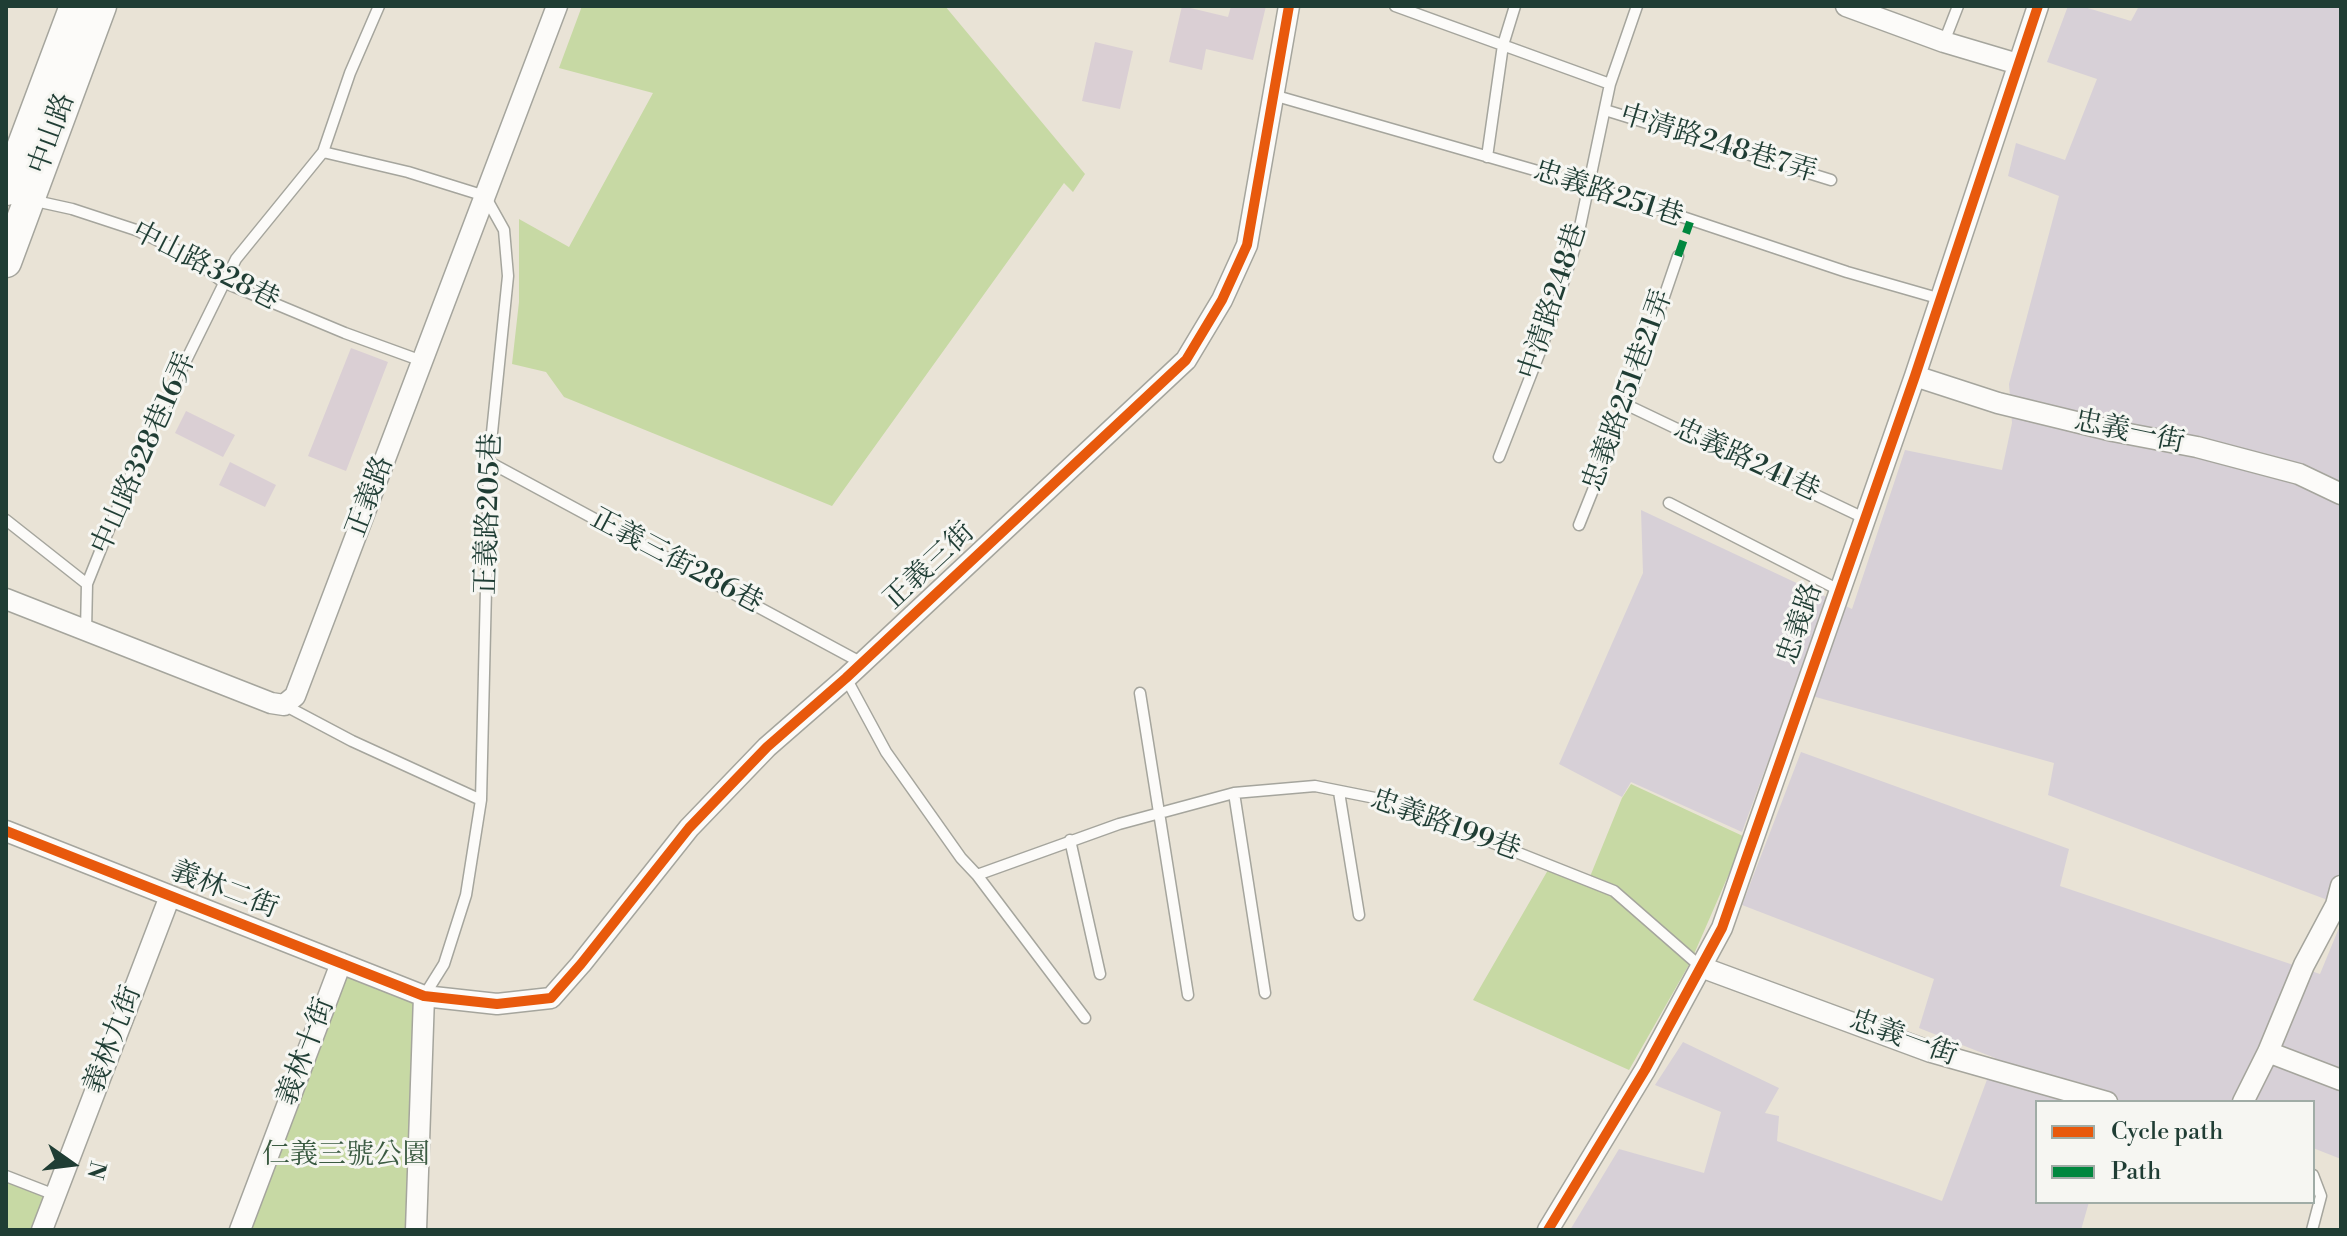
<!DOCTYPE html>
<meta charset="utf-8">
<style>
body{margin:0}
#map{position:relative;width:2347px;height:1236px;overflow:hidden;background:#e9e3d6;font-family:"Libre Bodoni",serif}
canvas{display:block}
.frame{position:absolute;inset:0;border:8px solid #1f3d34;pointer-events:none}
.legend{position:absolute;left:2035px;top:1100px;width:280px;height:104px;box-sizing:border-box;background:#f6f6f2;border:2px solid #a0aca6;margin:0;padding:10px 14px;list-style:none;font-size:24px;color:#1f3d34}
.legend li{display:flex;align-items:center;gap:16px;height:40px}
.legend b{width:40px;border:2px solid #a0aca6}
.north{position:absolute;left:32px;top:1124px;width:80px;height:80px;-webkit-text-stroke:6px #f6f6f2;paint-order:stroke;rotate:104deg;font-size:22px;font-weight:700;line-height:32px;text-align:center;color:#1f3d34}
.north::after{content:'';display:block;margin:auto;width:28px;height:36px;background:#1f3d34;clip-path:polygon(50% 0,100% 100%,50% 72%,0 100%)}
</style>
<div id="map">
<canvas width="2347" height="1236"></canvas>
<div class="frame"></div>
<ul class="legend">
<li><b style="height:10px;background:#e8590c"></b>Cycle path</li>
<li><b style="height:10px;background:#00873e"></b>Path</li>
</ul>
<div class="north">N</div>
</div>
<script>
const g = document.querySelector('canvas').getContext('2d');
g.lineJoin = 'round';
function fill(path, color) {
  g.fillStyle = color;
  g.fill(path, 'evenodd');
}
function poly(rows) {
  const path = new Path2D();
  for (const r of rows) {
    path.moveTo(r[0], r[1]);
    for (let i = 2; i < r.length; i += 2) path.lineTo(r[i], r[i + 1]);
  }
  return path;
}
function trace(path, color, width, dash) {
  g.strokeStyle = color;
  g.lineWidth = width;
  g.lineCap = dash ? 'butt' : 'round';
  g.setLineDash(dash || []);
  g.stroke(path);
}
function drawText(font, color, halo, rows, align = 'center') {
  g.font = font + ' "Libre Bodoni","Noto Serif TC",serif';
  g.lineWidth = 6;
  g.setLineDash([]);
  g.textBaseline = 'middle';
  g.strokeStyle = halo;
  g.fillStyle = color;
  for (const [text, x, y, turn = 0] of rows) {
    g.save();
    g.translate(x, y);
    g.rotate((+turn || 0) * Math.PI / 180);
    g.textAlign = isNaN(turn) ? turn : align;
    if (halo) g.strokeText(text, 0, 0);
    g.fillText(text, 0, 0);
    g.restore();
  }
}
const industrial = poly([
 [2068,6,2081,6,2131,21,2139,6,2341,6,2341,905,2048,795,2054,763,1794,691,1742,832,1631,782,1622,797,1559,764,1643,573,1641,510,1852,609,1905,450,2002,470,2012,423,2009,384,2059,196,2008,176,2016,143,2065,160,2097,79,2047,62],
 [1801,752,2069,849,2060,886,2320,974,2341,923,2341,1159,2313,1148,2313,1102,2037,1102,2037,1202,2089,1202,2081,1230,1570,1230,1619,1149,1704,1173,1721,1112,1655,1085,1683,1042,1779,1088,1765,1113,1779,1116,1777,1141,1942,1201,1995,1058,1919,1028,1934,979,1742,905]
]);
const green = poly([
 [582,6,945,6,1085,174,1073,192,1064,183,832,506,564,397,546,372,512,364,519,302,519,219,569,247,653,93,559,68],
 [1631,784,1745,837,1691,961,1629,1070,1473,1000,1548,870,1587,884,1622,798],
 [341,963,424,996,416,1230,240,1230],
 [6,1176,55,1195,42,1230,6,1230]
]);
const building = poly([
 [1182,6,1228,17,1231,6,1266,6,1253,60,1206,49,1202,70,1169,62],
 [1095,42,1133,51,1120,109,1082,101],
 [351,348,388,362,346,471,308,456],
 [186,411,235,435,223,457,175,433],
 [230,462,276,485,265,507,219,485]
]);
const service = poly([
 [1395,6,1610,84],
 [1944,42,1958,6],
 [1273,95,1590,186,1847,272,1941,299],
 [1605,110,1831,180],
 [323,152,408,172,485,196,504,230,508,276,489,462,481,800,466,895,444,964,424,996],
 [1487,157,1503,45,1515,6],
 [31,200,72,209,136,230,189,256,223,282,345,333,422,361],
 [1627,405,1864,518],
 [1499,457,1543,344,1577,241,1610,84,1637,6],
 [489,462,862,663],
 [1669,503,1839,590],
 [6,520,87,584],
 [1579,525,1627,405,1678,256],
 [86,631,87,584,135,464,236,259,323,152,350,73,379,6],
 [846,678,886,752,961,858,977,875,1085,1018],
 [1140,693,1188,995],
 [284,705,352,741,481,800],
 [1339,792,1359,915],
 [1234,793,1265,993],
 [1070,840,1100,974],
 [977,875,1119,824,1234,793,1315,786,1385,800,1614,891,1701,967],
 [6,1176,55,1195],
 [2312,1230,2321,1196,2313,1175]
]);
const minor = poly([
 [1846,6,1944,42,2018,64],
 [1915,376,1998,403,2113,431,2197,447,2299,474,2341,494],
 [6,599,271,703,284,705,295,696,557,6],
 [6,831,424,996,497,1004,551,998,581,964,689,828,767,747,846,678,1186,360,1222,300,1247,245,1289,6],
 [1701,967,1931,1052,2107,1102],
 [2268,1052,2341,1080],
 [2243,1102,2268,1052,2304,965,2336,905,2341,886],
 [42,1230,170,896],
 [240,1230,341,963],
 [416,1230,424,996],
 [1548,1230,1645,1070,1722,928,1915,376,2038,6]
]);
const secondary = poly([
 [6,190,75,6],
 [6,262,101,6]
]);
const quiet = poly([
 [1678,256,1690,222]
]);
const cycleway = poly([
 [6,831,424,996,497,1004,551,998,581,964,689,828,767,747,846,678,1186,360,1222,300,1247,245,1289,6],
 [1548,1230,1645,1070,1722,928,1915,376,2038,6]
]);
const streetNames = [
 ["中山路",53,134,-70],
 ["中清路248巷7弄",1718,145,17],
 ["忠義路251巷",1608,195,18],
 ["中山路328巷",205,267,27],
 ["中清路248巷",1554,302,-72],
 ["忠義路251巷21弄",1629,391,-70],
 ["忠義一街",2129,433,12],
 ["中山路328巷16弄",145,454,-66],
 ["忠義路241巷",1746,461,25],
 ["正義路",371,497,-69],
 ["正義路205巷",490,514,-88],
 ["正義三街286巷",676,562,28],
 ["正義三街",930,567,-43],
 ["忠義路",1801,624,-71],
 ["忠義路199巷",1445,826,20],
 ["義林二街",224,891,21],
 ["忠義一街",1903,1039,20],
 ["義林九街",114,1040,-69],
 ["義林十街",307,1052,-69]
];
const parkNames = [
 ["仁義三號公園",346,1156]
];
fill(industrial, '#d7d0d7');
fill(green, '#c7d9a4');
fill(building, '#dacfd4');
trace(service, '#a5a59d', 13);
trace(minor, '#a5a59d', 23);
trace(secondary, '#a5a59d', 33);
trace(service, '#fcfbf9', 10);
trace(minor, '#fcfbf9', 20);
trace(secondary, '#fcfbf9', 30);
trace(quiet, '#00873e', 8, [16, 8]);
trace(cycleway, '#e8590c', 10);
drawText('28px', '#1f3d34', '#f6f6f2', streetNames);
drawText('28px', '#3b5b42', '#f6f6f2', parkNames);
</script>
